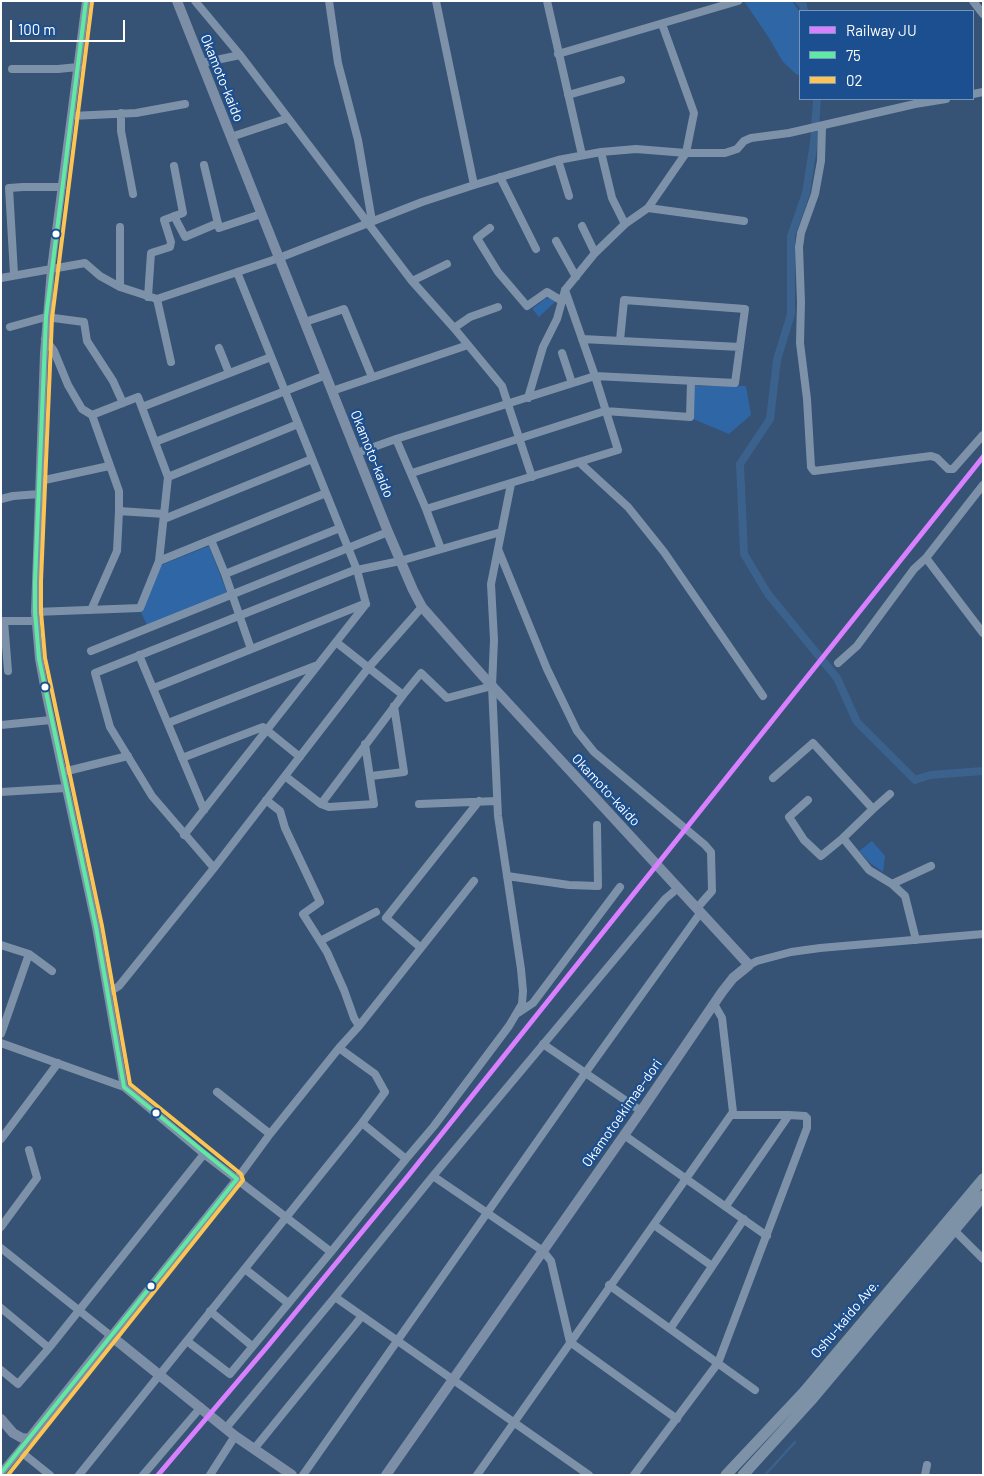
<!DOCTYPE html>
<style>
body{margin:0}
#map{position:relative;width:984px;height:1476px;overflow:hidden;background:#365274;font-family:Barlow,sans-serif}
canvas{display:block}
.frame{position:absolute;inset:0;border:2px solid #fff;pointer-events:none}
.legend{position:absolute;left:799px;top:10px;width:175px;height:90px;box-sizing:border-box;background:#1b4f8f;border:1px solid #7695bc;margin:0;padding:6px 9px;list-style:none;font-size:15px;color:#fff}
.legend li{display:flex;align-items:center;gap:10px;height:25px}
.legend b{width:25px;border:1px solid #7695bc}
.scale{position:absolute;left:10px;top:20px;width:115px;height:22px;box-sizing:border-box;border:2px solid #fff;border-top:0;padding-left:6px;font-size:15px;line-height:18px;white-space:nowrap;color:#fff;-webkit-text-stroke:4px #1b4f8f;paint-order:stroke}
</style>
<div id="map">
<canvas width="984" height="1476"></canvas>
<div class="frame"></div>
<ul class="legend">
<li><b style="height:6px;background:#d880ff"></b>Railway JU</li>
<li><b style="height:6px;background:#60e9a3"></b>75</li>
<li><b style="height:6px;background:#fcc553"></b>02</li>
</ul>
<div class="scale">100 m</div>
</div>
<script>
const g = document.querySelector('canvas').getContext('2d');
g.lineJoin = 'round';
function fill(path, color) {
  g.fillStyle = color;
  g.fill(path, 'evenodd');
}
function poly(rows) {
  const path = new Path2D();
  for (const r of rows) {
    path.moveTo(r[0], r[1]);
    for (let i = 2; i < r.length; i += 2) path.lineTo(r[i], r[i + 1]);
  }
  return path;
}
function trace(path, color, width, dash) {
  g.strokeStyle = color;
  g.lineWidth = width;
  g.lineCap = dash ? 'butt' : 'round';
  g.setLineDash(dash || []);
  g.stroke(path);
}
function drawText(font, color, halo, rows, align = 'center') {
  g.font = font + ' Barlow,sans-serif';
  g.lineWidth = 4.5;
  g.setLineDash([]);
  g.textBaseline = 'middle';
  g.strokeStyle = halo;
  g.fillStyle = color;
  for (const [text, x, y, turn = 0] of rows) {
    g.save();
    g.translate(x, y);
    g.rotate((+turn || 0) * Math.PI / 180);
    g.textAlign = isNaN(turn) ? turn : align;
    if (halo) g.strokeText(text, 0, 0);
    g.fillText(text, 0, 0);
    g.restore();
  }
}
const green = poly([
 [744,1,792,1,800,13,800,74,797,75,783,62,769,38],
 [550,298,556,301,539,317,533,310,533,308,545,299],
 [694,386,746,386,751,415,729,434,693,419],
 [209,546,229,598,149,630,141,612,161,565],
 [872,841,885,856,883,872,870,863,859,851]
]);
const stream = poly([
 [765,1475,795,1442]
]);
const canal = poly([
 [799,1,803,5,804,11],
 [817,99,814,142,806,193,791,236,791,314,777,360,770,419,740,464,744,554,768,594,837,678,857,722,915,780,930,775,983,771]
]);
const minor = poly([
 [86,1,51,269,44,353,35,612,39,659,45,691,96,927,124,1087,204,1154,331,1252],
 [195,1,240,55,412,281,454,328,502,386,532,477],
 [329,1,338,63,358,140,372,221],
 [436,1,474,185],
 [547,1,582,155],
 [973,1,983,14],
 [558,54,738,1],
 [202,63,240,55],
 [12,69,58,69,78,67],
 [973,94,983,92],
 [568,95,621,80],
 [121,113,121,131,133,194],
 [71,116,136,113,185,104],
 [822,126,821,161,815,194,801,233,799,247,801,302,800,343,807,399,811,467,814,471,931,456,937,458,948,469,953,469,983,435],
 [231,137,288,118],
 [601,152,612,198,625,224],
 [558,160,569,196],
 [204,165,219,228,261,214],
 [500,177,536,249],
 [648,208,744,221],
 [174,216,185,237,218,223],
 [582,226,595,253],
 [120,227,120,287],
 [490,228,477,238,498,272,527,306,547,292,562,301],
 [556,241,576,277],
 [237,272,357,570,366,604],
 [14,274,9,188,23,187,62,187],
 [1,278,85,263,100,276,120,287,157,299,279,258,422,202,474,185,558,160,601,152,636,149,686,153,725,153,737,149,744,141,751,138,789,133,915,104,946,99],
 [412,281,447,264],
 [148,297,151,253,170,247,171,242,164,220,183,213,174,166],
 [157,299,171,362],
 [305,322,344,309,372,377],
 [10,327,46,317,84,322,87,341,113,381,123,403],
 [454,328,470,317,498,307],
 [45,339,54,351,68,385,82,409,92,415],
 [582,339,740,347],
 [219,348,229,373],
 [562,353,572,383],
 [332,391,468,345],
 [528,398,543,347,557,319,565,290,595,253,625,224,648,208,686,153,694,113,662,24],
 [142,407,271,357],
 [396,439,426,509,441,549],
 [155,442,326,375],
 [357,453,396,439,595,376,735,383,745,309,624,300,620,340],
 [579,462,628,507,664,552,763,696],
 [412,473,605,411,690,417,691,381],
 [168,477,298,424],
 [40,481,109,466],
 [983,485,926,558,983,633],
 [1,499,13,496,39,494],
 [426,509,618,450,595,376,565,290],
 [119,511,164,514],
 [164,519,312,459],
 [211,540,225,574,251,649],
 [498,549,547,669,577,731,594,752,705,845,711,852,712,891,697,908],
 [159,561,326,493],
 [357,570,400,561,501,532],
 [225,574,340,528],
 [35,612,140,608,159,561,168,477,138,397,92,415,119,491,119,511,117,551,91,610],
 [1,621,36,621],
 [4,621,8,671],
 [91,651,388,532],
 [139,655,204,810],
 [838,663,857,646,914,569,926,558],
 [154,688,364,604],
 [403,695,421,673,447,698,492,686],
 [168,723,315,666],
 [1,725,51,720],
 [182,758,263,727,300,757],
 [63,772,128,756],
 [285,776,321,804,329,807,374,804,365,744],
 [371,776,404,772,394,706],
 [773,778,813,743,873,809,843,838,869,870,892,884,905,896,916,940],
 [1,792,66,788],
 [266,800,280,811,285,828,320,902,303,914,327,952,344,990,354,1018,359,1026],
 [808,800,789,817,804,840,821,856,843,838],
 [321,804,403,695,336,642],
 [419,804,497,801],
 [873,809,890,794],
 [184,835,366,604],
 [214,868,152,796,110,727,95,673,357,569],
 [507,876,569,885,598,886,597,825],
 [892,884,931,866],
 [320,941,376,912],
 [1,945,29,954,52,971],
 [421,948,386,918,479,801],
 [749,965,757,961,791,952,820,948,983,934],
 [108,993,119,986,214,868,369,667,422,607],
 [518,1013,533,1003,620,887],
 [1,1034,29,954],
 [1,1043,124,1087],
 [543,1044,641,1111],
 [217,1092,270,1134],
 [362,1123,406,1159],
 [624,1135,767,1236],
 [1,1139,58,1063],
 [433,1176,543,1251,551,1261,570,1342,677,1419],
 [726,1206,789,1115,731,1115],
 [654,1225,712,1266],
 [1,1227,37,1178,29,1150],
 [954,1230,983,1259],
 [1,1248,111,1336,237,1179,270,1134,339,1048,359,1026,474,881],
 [245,1269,288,1303],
 [609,1285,755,1390],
 [335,1297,589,1475],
 [1,1308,49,1348],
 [210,1311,252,1346],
 [670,1329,744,1219],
 [187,1341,230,1374,331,1252,406,1159,434,1126,509,1026,522,1004,523,991,521,969,498,816,492,686,494,640,491,584,511,484],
 [1,1370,18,1384,49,1348,204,1154],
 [226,1428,335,1297,433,1176,665,899,678,888],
 [254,1449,362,1316],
 [20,1451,50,1475],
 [1,1473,29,1439],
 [79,1475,362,1123,385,1092,375,1074,339,1048],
 [143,1475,201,1407],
 [210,1475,235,1436],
 [303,1475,586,1072,701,912],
 [477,1475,733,1112,722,1018,714,1004],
 [634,1475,718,1363,807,1128,807,1118,805,1116,789,1115],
 [925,1475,927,1465]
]);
const major = poly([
 [177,1,388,532,413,590,422,607,482,675,749,965,733,978,722,992,641,1111,386,1475],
 [1,1419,13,1433,22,1438,29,1439,111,1336,235,1436,292,1475]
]);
const highway = poly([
 [726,1475,804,1392,983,1179],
 [743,1475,813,1398,983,1196]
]);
const bus1 = poly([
 [1,1473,237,1179,124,1087,96,927,39,659,35,612,35,581,46,317,86,1]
]);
const bus2 = poly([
 [8,1475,243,1180,241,1174,130,1084,102,926,45,658,41,612,41,581,52,318,92,2]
]);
const rail1 = poly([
 [158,1475,267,1347,408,1176,983,457]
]);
const markers = [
 [56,234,4.5,"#fff"],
 [45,687,4.5,"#fff"],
 [156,1113,4.5,"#fff"],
 [151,1286,4.5,"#fff"]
];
const streetNames = [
 ["Okamoto-kaido",222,78,68],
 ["Okamoto-kaido",372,454,68],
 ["Okamoto-kaido",606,790,47],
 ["Okamotoekimae-dori",622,1113,-55],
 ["Oshu-kaido Ave.",845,1319,-50]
];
fill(green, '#2f66a5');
trace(stream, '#3b618d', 2.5);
trace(canal, '#3b618d', 8);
trace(minor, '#7d92a8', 8);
trace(major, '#7d8ea7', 10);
trace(highway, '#7e92a7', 11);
trace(bus1, '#60e9a3', 4);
trace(bus2, '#fcc553', 4);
trace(rail1, '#d880ff', 5);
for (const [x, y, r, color] of markers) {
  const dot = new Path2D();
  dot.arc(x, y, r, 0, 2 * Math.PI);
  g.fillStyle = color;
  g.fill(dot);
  trace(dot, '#1b4f8f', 2);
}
drawText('14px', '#fff', '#1b4f8f', streetNames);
</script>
